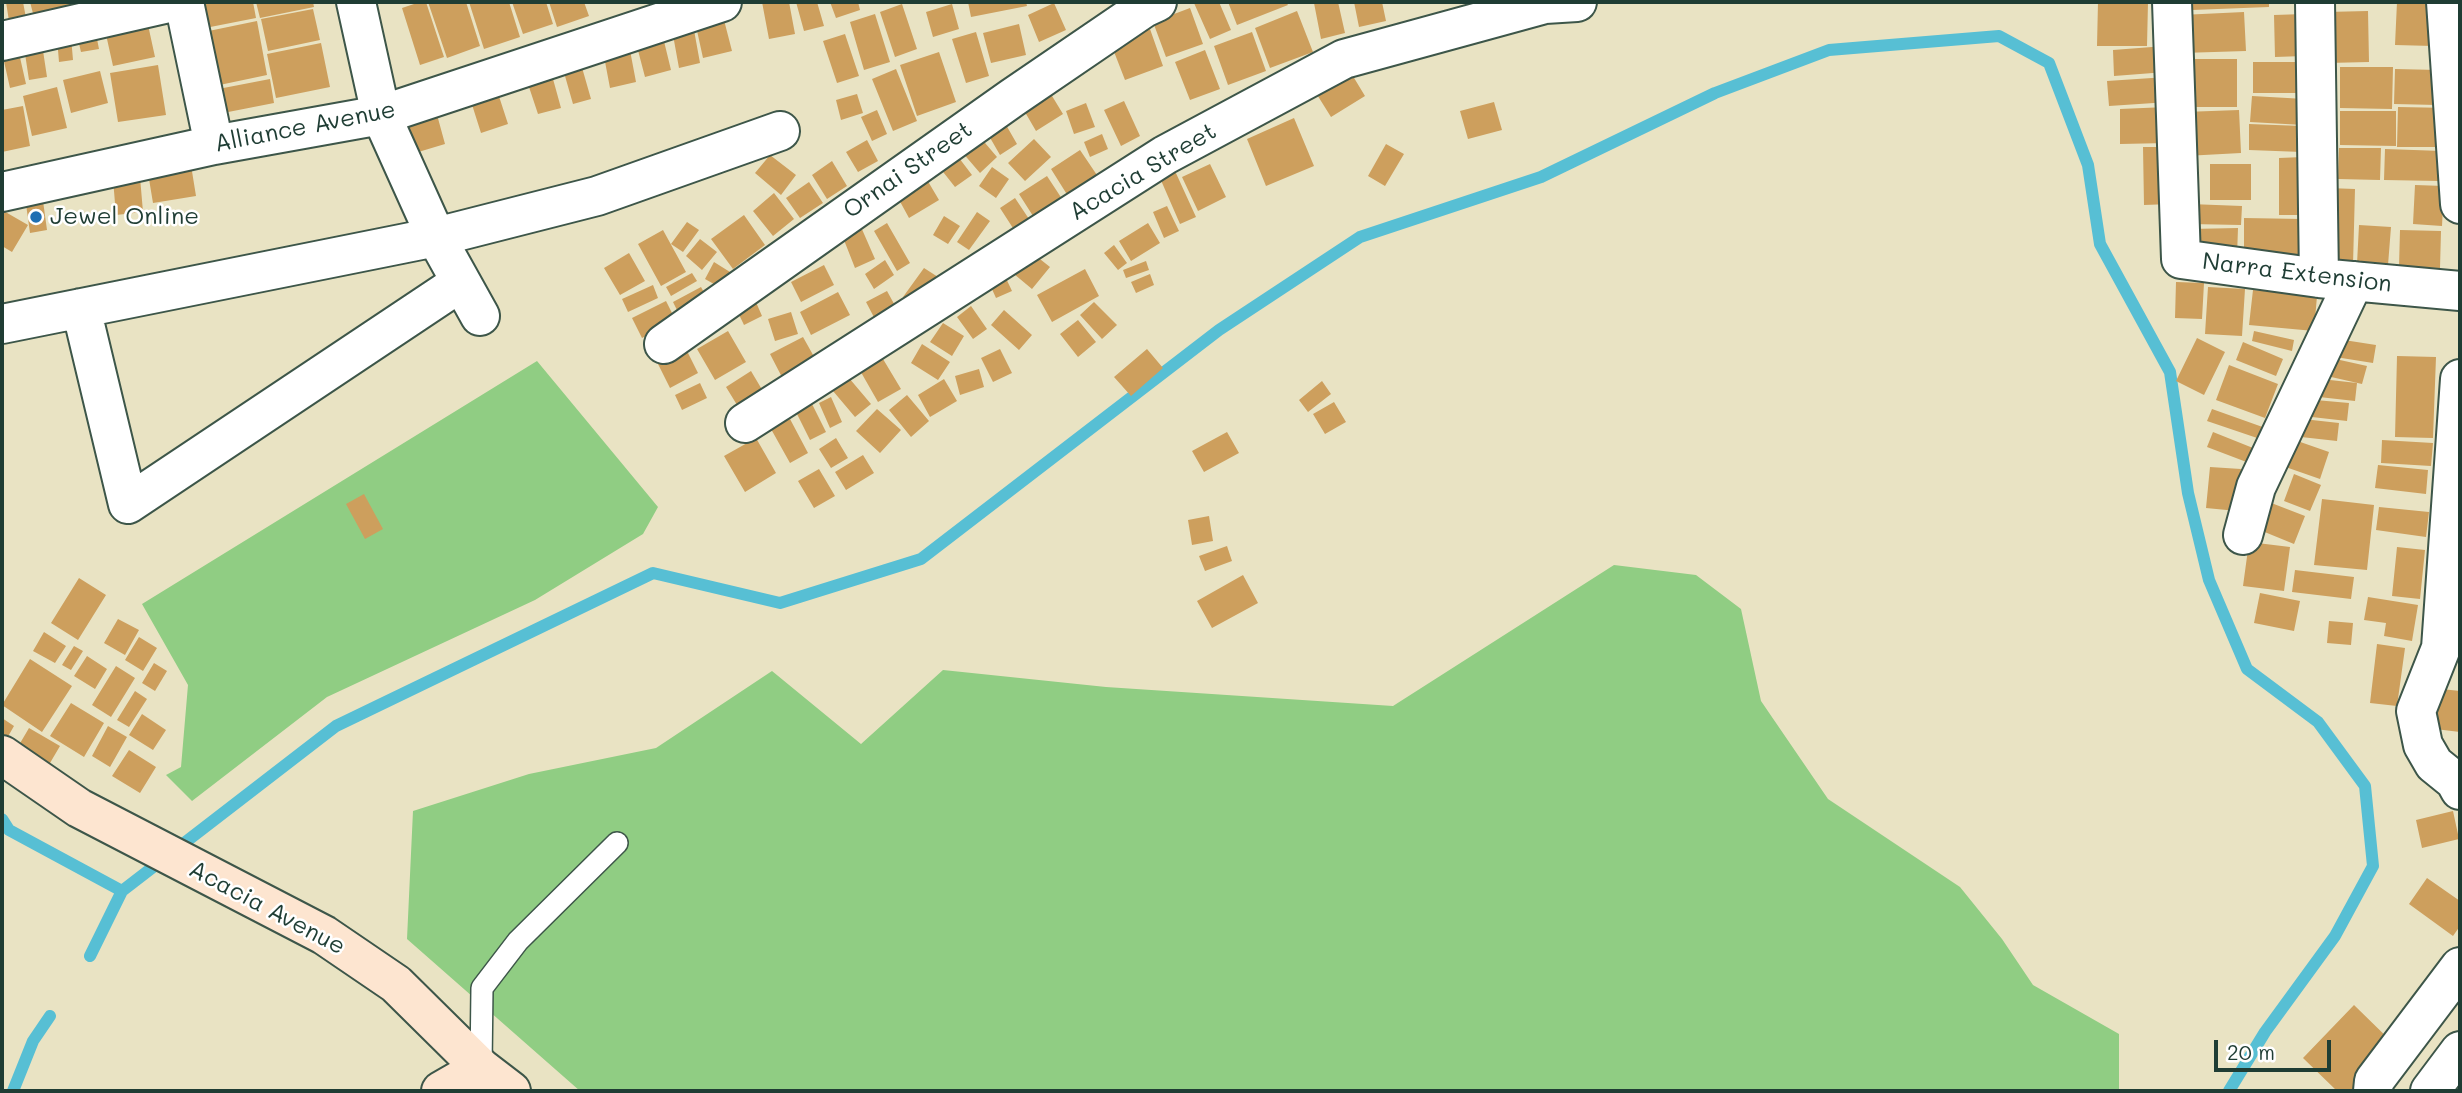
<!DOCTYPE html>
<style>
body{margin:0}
#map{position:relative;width:2462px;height:1093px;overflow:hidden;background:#e9e3c3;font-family:Mali,sans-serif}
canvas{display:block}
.frame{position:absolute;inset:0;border:4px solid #1f3d34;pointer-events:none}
.scale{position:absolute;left:2214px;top:1040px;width:117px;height:32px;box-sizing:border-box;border:4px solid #1f3d34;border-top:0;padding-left:9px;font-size:21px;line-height:24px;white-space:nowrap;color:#1f3d34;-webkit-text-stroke:5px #fff;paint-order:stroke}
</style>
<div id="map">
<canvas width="2462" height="1093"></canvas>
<div class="frame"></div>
<div class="scale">20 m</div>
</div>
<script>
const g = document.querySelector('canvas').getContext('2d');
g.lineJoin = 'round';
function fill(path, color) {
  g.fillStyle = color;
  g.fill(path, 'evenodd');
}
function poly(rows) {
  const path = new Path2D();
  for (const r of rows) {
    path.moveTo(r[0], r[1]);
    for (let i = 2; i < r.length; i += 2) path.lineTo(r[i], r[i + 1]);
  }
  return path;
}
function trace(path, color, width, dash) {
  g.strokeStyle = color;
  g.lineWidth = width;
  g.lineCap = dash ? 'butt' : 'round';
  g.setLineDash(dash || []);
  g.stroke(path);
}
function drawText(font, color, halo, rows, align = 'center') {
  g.font = font + ' Mali,sans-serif';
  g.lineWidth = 5;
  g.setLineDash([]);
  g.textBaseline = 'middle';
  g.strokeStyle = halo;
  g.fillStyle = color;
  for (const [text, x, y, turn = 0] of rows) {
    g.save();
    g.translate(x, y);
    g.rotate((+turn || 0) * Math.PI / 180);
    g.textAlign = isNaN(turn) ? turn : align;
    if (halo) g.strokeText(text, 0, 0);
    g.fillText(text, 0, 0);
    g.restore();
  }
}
const green = poly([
 [537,361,658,507,643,534,535,600,327,697,192,801,166,775,181,767,188,685,142,604],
 [1614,565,1696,575,1741,609,1761,701,1828,799,1960,887,2002,939,2033,985,2119,1034,2119,1091,580,1091,407,939,413,811,529,774,656,748,772,671,861,744,943,670,1106,687,1393,706]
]);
const stream = poly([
 [2,819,9,830,122,891,336,726,653,573,780,603,921,559,1219,330,1360,237,1541,177,1715,93,1829,50,1999,36,2049,63,2088,165,2100,244,2170,372,2188,493,2209,580,2247,669,2318,722,2365,786,2373,866,2335,936,2265,1032,2229,1091],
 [90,956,122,891],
 [13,1091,33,1041,50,1016]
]);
const building = poly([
 [6,2,23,2,26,18,9,21],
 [30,2,97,2,35,21],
 [189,2,253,2,256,18,195,30],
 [256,2,313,2,314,7,260,18],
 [420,2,426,2,444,57,420,65,402,8],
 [428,2,466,2,480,46,447,58],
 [469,2,509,2,520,37,484,49],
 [512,2,546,2,553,24,523,34],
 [549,2,584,2,589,16,557,27],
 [762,2,789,2,795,34,769,39],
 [796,2,817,2,824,26,804,31],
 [830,2,858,2,860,10,836,18],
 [968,2,1026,2,1027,6,971,17],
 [1196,2,1219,2,1231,30,1210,39,1194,3],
 [1228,2,1286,2,1288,5,1237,25],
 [1321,2,1338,2,1345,33,1321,39,1314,3],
 [1354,2,1382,2,1386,21,1359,27],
 [2098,2,2148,2,2147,46,2097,46],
 [2191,2,2269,2,2269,7,2192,10],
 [2397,2,2435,2,2433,46,2395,45],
 [1054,3,1066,30,1039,42,1028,15],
 [902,4,917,49,895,57,880,12],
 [952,4,959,29,933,37,926,12],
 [1190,8,1203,44,1166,57,1153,22],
 [313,9,320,40,268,51,261,19],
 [145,11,155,57,113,66,103,21],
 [1297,11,1313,52,1270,68,1255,28],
 [2368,11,2369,62,2327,63,2326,12],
 [2244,12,2246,51,2182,53,2181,15],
 [875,14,890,62,864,70,850,22],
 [2304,14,2304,56,2275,57,2274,15],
 [724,20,732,51,703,58,696,26],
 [257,21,267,75,210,87,199,33],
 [94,24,99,49,81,52,75,27],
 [1019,24,1026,55,991,63,983,33],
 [1150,29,1163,66,1125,80,1111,44],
 [694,30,700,63,679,68,673,35],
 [976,32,989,76,966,83,952,39],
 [1252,32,1266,71,1228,85,1214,46],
 [662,33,671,70,645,77,635,39],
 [845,34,859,76,837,83,823,41],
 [71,37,73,60,59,62,57,38],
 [321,43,330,87,276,98,267,54],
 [42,44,47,77,29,80,24,47],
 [629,45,636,82,610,88,603,51],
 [2165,46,2166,72,2114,76,2113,50],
 [1205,50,1220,89,1190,100,1175,62],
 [939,52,956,102,917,116,900,65],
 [19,53,26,84,10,88,3,57],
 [2186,59,2237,59,2237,107,2186,107],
 [2253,62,2305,62,2305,93,2253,93],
 [1345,63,1365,96,1331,117,1311,85],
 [581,64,591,99,573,104,563,69],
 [158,65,166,115,118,122,110,73],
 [2340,67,2393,67,2392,109,2340,108],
 [896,69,917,121,893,131,872,79],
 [2395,69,2438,70,2437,105,2394,104],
 [100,71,108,103,71,113,63,80],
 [2167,77,2169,102,2109,106,2107,81],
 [270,79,274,103,218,114,213,90],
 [553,79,561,108,538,114,529,87],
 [495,84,508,124,481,133,468,92],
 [57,87,67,128,32,136,23,96],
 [1049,91,1063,114,1036,131,1022,107],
 [857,94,863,113,841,120,836,100],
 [2252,96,2305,99,2303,125,2250,122],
 [1124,101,1140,136,1121,146,1104,110],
 [1494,102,1502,130,1468,139,1460,111],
 [1086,103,1095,127,1074,134,1066,111],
 [23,106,30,146,2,152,2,110],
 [2167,107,2168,143,2120,144,2120,109],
 [2398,107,2450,108,2449,147,2397,147],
 [877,110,887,134,872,141,861,117],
 [2239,110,2241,153,2185,156,2184,112],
 [436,111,445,144,405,156,395,123],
 [998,111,1017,144,1000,155,981,122],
 [2340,111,2396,111,2396,146,2340,145],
 [1294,118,1314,166,1266,186,1247,139],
 [2249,124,2302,126,2302,152,2249,150],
 [974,130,997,157,980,173,956,145],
 [1102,134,1108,149,1090,157,1084,142],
 [1034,139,1051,157,1025,181,1008,163],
 [867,140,878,161,858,172,846,152],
 [1386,144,1404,154,1385,186,1368,176],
 [2143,147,2170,147,2171,204,2144,205],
 [2339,148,2381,148,2380,180,2338,179],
 [2385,149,2442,151,2440,181,2384,180],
 [953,150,972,175,955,187,936,163],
 [1080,150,1103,184,1073,204,1051,169],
 [770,155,796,175,781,195,755,173],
 [2303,157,2303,215,2279,215,2279,158],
 [190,159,196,196,153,203,147,167],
 [832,161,847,186,827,199,812,175],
 [1210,164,1226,197,1198,211,1182,177],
 [2210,164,2251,164,2251,200,2210,200],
 [992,167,1009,179,996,198,979,186],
 [1175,171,1196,217,1180,224,1160,178],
 [1047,176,1068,208,1040,227,1019,194],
 [140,177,143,212,116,215,113,179],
 [926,178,939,200,909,218,897,196],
 [809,182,823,203,800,218,786,198],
 [2415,185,2444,186,2442,226,2413,224],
 [2328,188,2355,189,2353,265,2325,265],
 [774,193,794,219,773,236,753,211],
 [1015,198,1035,228,1020,239,1000,208],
 [43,201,47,230,30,233,26,204],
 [2190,204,2242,206,2241,225,2190,224],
 [1167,206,1179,231,1164,238,1153,212],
 [2,210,28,225,12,252,2,246],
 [977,212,990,221,969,250,957,242],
 [744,215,765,245,733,269,711,239],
 [944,216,960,226,948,244,933,235],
 [2244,218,2302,219,2301,262,2244,261],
 [687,222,699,230,683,252,671,244],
 [887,223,910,263,897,271,874,231],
 [1148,223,1160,243,1131,261,1119,241],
 [2359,225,2391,227,2388,265,2357,264],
 [861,227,875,259,855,268,842,235],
 [2238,228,2237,256,2190,256,2190,229],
 [663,230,686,272,661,286,638,244],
 [2400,230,2441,231,2440,268,2399,267],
 [700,239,717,252,702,270,686,256],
 [1114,245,1127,263,1118,270,1104,253],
 [1026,248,1050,267,1032,289,1008,269],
 [629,253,645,281,620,295,604,268],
 [885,260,894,275,874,289,865,274],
 [1146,261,1149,270,1126,278,1123,270],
 [714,262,730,272,721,288,705,279],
 [824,265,834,285,801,302,791,282],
 [924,268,938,277,916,307,903,297],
 [1085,269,1099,296,1052,322,1037,295],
 [1003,272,1012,291,996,298,987,278],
 [692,273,697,281,671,296,666,287],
 [1150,274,1154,285,1136,293,1131,282],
 [2176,282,2204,283,2202,319,2175,318],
 [653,285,658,298,628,312,622,299],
 [701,287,706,296,678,312,673,302],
 [2208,287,2245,289,2242,336,2205,334],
 [2253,290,2317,296,2314,331,2249,325],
 [887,291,898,311,877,323,866,302],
 [838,292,850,315,811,335,800,312],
 [752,293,762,316,744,325,733,302],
 [666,301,676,321,642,338,632,318],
 [1094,302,1117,325,1102,339,1080,315],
 [971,306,987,329,973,339,957,317],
 [1004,310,1032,335,1019,350,991,325],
 [791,312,798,334,775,341,768,319],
 [1078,320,1096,342,1078,357,1060,334],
 [943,323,964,336,952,356,930,342],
 [728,331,746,362,715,380,697,349],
 [2254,331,2294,340,2292,351,2252,341],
 [803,337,817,362,784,381,770,354],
 [2197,338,2225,352,2204,395,2176,381],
 [2331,338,2376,345,2373,363,2329,356],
 [2243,342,2283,359,2276,376,2236,360],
 [922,344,950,362,938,380,911,363],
 [686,349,698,373,670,388,658,364],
 [1000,349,1012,373,993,382,981,358],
 [1147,349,1163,368,1131,396,1114,377],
 [880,354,901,389,878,402,858,367],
 [2322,356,2367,366,2362,384,2318,374],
 [2397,356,2436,357,2433,438,2395,437],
 [2229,365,2278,384,2265,418,2216,400],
 [979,369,984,387,960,395,955,376],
 [751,371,767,398,742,413,726,387],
 [849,378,871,404,855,417,833,391],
 [2312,378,2357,383,2355,401,2310,396],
 [944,379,957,401,930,417,918,395],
 [1322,381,1331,394,1308,412,1299,400],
 [700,383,707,398,682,410,675,395],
 [907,395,929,421,911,437,889,410],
 [831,397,842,422,830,428,819,403],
 [2304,399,2349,403,2347,421,2303,416],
 [1334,402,1346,422,1325,434,1313,414],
 [812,404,826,432,810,440,796,412],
 [877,409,901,430,880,453,856,431],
 [2212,409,2271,430,2266,441,2207,421],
 [2294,418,2339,423,2337,441,2292,436],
 [790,419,808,453,790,463,771,429],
 [1227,432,1239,453,1204,472,1192,451],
 [2213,432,2263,452,2257,466,2207,447],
 [2286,437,2329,452,2320,479,2277,464],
 [756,438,776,473,745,492,724,456],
 [836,438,848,458,831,468,819,449],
 [2382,440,2433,443,2431,466,2381,463],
 [863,455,874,473,846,490,835,472],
 [2378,465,2428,470,2426,494,2375,488],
 [2210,467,2241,469,2237,511,2206,508],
 [819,469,835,496,814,508,798,481],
 [2294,474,2321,485,2310,511,2284,501],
 [364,494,383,529,365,539,346,504],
 [2261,499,2305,516,2294,544,2250,526],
 [2322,499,2374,505,2367,570,2314,565],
 [2379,507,2429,512,2426,537,2376,530],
 [1209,516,1213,541,1192,545,1188,520],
 [2249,542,2290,547,2284,591,2243,586],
 [1227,546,1232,561,1205,571,1199,556],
 [2397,547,2425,550,2420,599,2392,596],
 [2295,570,2354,577,2351,599,2292,592],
 [1243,575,1258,603,1212,628,1197,601],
 [79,578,106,595,78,640,51,623],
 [2260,593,2300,601,2294,631,2254,623],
 [2368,597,2418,605,2412,641,2384,636,2386,623,2364,620],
 [118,619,139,630,125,655,104,643],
 [2329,621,2353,623,2351,645,2327,643],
 [44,632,66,646,55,663,33,651],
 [139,637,157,648,143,671,125,660],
 [2377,644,2405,648,2397,706,2370,703],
 [74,646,83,651,71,670,62,665],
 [87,656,107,669,95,689,74,676],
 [30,659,72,686,42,732,2,705],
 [154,663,167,671,155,691,142,683],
 [116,666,135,678,111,717,92,705],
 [2432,688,2460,691,2460,732,2427,728],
 [135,691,147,699,129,727,117,720],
 [71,703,104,723,84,757,50,736],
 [142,714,166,730,153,750,129,735],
 [2,718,14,726,2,747],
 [108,726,127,737,110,767,92,756],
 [29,728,60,746,40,780,9,762],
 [129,750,156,767,140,793,112,776],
 [2453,811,2459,839,2422,848,2416,820],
 [2427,878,2460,901,2460,926,2453,936,2409,904],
 [2354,1005,2397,1047,2355,1091,2337,1091,2303,1058]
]);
const lane = poly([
 [481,1067,482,988,518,941,617,843]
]);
const street = poly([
 [184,2,214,145],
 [356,2,381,115,436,237,480,316],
 [2172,2,2181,259,2319,278,2460,291],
 [2315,2,2319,278],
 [2446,2,2460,204],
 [2,41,173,2],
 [2,192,214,145,381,115,722,2],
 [81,308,128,504,461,282],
 [2,324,436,237,597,196,780,131],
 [664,344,1012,98,1144,8,1157,2],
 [2460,379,2441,648,2416,711,2423,745,2434,764,2455,781,2460,790],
 [745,423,1165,155,1344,59,1545,4,1577,2],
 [2243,535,2256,487,2354,281],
 [2373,1091,2374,1081,2460,967],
 [2430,1091,2460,1051]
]);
const secondary = poly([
 [2,755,79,808,324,935,396,984,481,1068,511,1091],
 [441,1091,481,1068]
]);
const markers = [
 [36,217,7,"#1f6fb2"]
];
const streetNames = [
 ["Alliance Avenue",305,127,-11],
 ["Ornai Street",908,170,-35],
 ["Acacia Street",1143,172,-31],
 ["Narra Extension",2297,273,7],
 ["Acacia Avenue",267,908,28]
];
const poiNames = [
 ["Jewel Online",50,217]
];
fill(green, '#90cd83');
trace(stream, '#57bfd4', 12);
fill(building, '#cd9f5d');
trace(lane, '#3d5649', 24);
trace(street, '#3d5649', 42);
trace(secondary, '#3d5649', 42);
trace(lane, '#fff', 21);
trace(street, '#fff', 38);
trace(secondary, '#fde5d0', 38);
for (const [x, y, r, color] of markers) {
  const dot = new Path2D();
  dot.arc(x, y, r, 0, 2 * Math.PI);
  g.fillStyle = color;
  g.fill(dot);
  trace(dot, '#fff', 2.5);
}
drawText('24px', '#1f3d34', '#fff', streetNames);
drawText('24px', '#1f3d34', '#fff', poiNames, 'left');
</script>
